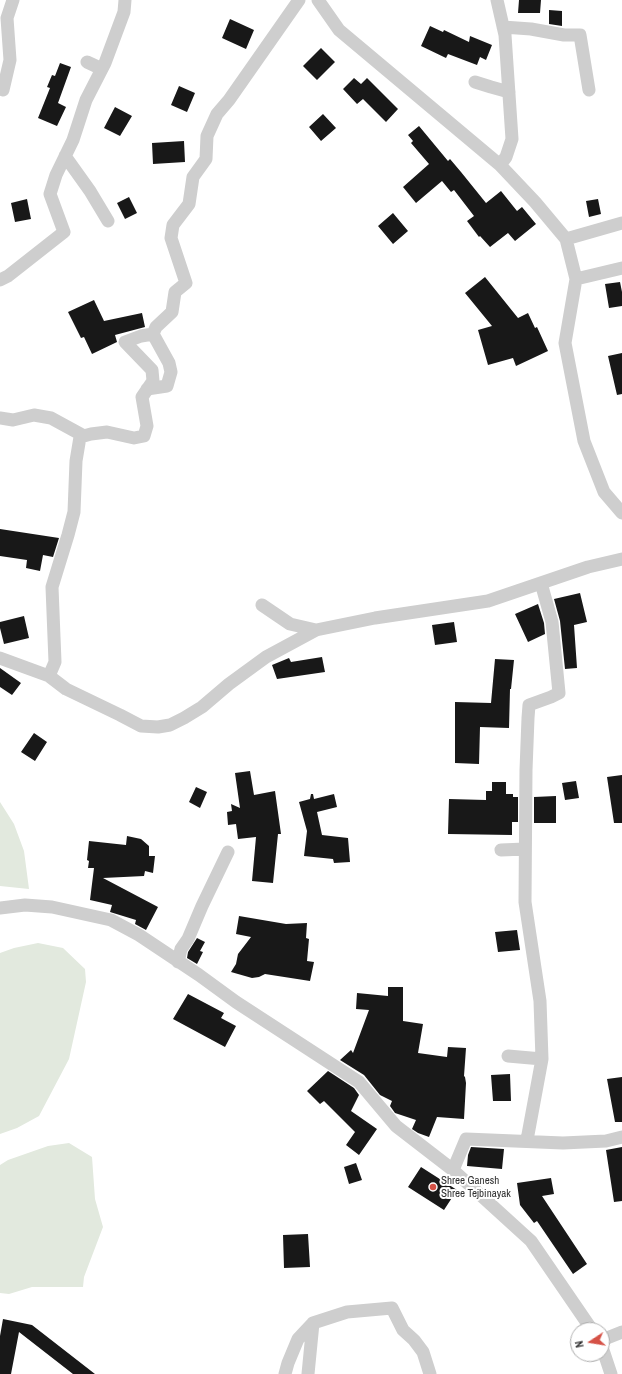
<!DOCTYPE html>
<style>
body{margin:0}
#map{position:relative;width:622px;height:1374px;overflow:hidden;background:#fff;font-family:"Archivo Narrow",sans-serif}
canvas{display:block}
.north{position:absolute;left:570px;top:1322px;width:40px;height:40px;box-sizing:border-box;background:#fff;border:1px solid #adadad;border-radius:50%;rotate:258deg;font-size:11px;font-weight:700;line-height:16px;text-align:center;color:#313131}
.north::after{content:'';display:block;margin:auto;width:14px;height:18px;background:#d55146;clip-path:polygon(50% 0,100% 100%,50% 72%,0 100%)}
</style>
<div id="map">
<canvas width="622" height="1374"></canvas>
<div class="north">N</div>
</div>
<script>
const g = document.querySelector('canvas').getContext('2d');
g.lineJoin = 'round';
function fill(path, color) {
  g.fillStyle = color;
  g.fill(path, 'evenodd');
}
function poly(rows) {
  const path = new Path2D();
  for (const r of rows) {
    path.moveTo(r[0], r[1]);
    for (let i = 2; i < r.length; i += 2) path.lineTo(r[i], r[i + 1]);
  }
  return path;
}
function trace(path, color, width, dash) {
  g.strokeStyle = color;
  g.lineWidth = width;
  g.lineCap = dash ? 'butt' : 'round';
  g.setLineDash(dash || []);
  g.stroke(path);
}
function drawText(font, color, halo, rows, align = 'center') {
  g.font = font + ' "Archivo Narrow",sans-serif';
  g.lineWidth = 4;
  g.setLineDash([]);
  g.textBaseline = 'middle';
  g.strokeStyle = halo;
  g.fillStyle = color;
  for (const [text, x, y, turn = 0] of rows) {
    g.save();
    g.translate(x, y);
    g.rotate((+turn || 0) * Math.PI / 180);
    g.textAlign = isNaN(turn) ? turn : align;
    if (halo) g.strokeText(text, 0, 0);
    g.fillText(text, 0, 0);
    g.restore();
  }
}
const green = poly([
 [0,802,14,824,24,851,29,889,0,886],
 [38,943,63,948,85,969,86,982,69,1059,39,1116,17,1128,0,1134,0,953,14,948],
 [69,1143,92,1157,95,1199,103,1227,84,1277,83,1287,32,1287,9,1294,0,1293,0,1165,8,1160,48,1146]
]);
const building = poly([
 [519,0,541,0,540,13,518,13],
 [549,10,562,11,562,26,549,24],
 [230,19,254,30,246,49,222,38],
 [430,26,443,32,444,30,469,42,470,36,492,45,486,60,480,57,477,65,448,54,446,58,421,46],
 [321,48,335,62,317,80,303,66],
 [60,63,71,67,58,103,66,107,57,126,38,118,50,88,47,87,52,75,55,76],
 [354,78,361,84,367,78,398,109,386,122,363,99,357,104,343,89],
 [179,86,195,93,187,112,171,105],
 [115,107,132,116,120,136,104,128],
 [323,114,336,128,321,141,309,127],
 [419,126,448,161,450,159,461,172,486,203,501,191,517,211,522,207,536,224,515,241,508,233,490,247,480,236,479,237,467,221,474,216,454,190,451,192,442,181,416,203,403,187,429,164,411,143,413,141,408,135],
 [184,141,185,162,153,164,152,143],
 [129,197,137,213,125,219,117,203],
 [27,199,31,219,15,222,11,203],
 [598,199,601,214,589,217,586,201],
 [393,213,408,231,393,244,378,226],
 [485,277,518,318,528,313,535,328,537,327,548,351,516,366,513,358,488,365,478,330,492,326,465,293],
 [620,282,622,292,622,306,609,308,605,284],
 [94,300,104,321,142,313,145,327,115,335,117,342,92,354,84,337,81,338,68,312],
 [622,353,622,394,617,395,608,356],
 [0,529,59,538,53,557,43,555,40,571,26,568,27,560,0,556],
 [580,593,587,622,574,625,577,668,565,669,560,621,554,599],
 [538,604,544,623,545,634,528,642,515,614],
 [24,616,29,638,4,644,0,628,0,622],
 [454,622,457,642,435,645,432,625],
 [322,657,325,672,277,679,272,665,289,658,291,662],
 [495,659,514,660,511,689,510,689,509,728,480,727,479,764,455,763,455,702,491,703],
 [0,668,21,683,12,695,0,687],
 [34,733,47,742,35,761,21,752],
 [250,771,254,795,275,791,281,834,278,834,273,883,252,881,256,837,238,839,236,824,228,825,227,812,232,811,231,804,240,808,235,773],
 [622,775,622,823,614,823,607,777],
 [576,781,579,798,565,800,562,783],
 [492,782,506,782,506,794,513,794,513,797,518,797,518,822,512,822,512,835,448,834,449,799,486,800,486,791,492,791],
 [196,787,207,792,200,808,189,802],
 [311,794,313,794,314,799,334,794,337,807,317,812,322,835,348,838,350,862,334,863,333,859,304,856,307,831,299,802,310,799],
 [556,796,556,823,534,823,534,797],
 [127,836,141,839,149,846,149,856,155,856,153,873,145,871,144,876,103,878,158,907,146,930,135,924,136,920,110,912,112,905,90,900,94,868,88,868,89,861,87,860,89,841,126,845],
 [239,916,286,924,307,923,306,938,309,939,307,961,314,962,310,981,265,974,259,977,252,978,231,972,236,964,238,954,251,937,236,934],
 [517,930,520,950,498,952,495,932],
 [197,938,205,942,200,951,203,952,197,964,187,958,188,952],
 [388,987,403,987,403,1021,423,1024,418,1053,447,1057,448,1047,466,1048,464,1076,465,1077,466,1083,464,1119,437,1117,429,1137,418,1133,412,1129,416,1120,395,1113,390,1106,392,1101,380,1095,364,1075,340,1060,351,1050,353,1053,369,1010,356,1009,357,993,388,996],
 [188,994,224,1013,221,1018,236,1026,225,1047,173,1019],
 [328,1071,354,1088,359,1095,351,1111,377,1129,359,1155,346,1145,355,1132,324,1101,320,1104,307,1091],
 [510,1074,511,1101,493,1101,491,1075],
 [622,1077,622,1122,615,1122,607,1079],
 [471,1147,504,1149,502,1169,467,1166,468,1155],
 [622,1147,622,1201,614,1202,606,1150],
 [356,1163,362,1180,349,1184,344,1167],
 [421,1167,457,1190,444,1210,408,1187],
 [551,1178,554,1194,542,1196,587,1264,573,1274,537,1221,534,1223,520,1205,517,1183],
 [308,1234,310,1267,284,1268,283,1235],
 [3,1319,32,1325,95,1374,73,1374,19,1332,11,1374,0,1374,0,1336]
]);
const street = poly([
 [318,0,339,30,500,165,535,202,566,239,576,279,565,343,584,441,604,492,622,513],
 [497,0,505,35,512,139,506,157,500,165],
 [503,27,531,29,564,35,580,35,589,90],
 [87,62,102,69],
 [475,82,491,87,509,92],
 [3,90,10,60,7,18,13,0],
 [65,156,90,191,108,221],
 [566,239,622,223],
 [576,279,622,268],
 [0,280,8,276,64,232,50,194,56,175,73,140,86,100,105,63,124,12,125,0],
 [147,389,167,386,171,372,169,363,153,334,156,327,172,312,175,292,186,283,171,238,173,225,189,204,193,177,206,159,207,136,217,114,229,100,299,0],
 [0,418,13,420,34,415,51,418,84,436],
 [262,605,290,624,316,630],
 [0,658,49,676,66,689,120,715,141,726,158,727,170,725,184,718,202,707,229,684,266,657,316,630,375,618,488,601,588,567,622,559],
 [49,676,55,662,52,587,68,535,74,512,76,461,80,437,91,434,107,432,134,438,144,436,147,426,142,397,153,381,152,370,125,342,141,336,153,334],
 [501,850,525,849],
 [0,908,25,905,52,907,111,920,139,935,199,975,236,1002,359,1082,396,1126,453,1170,531,1241,592,1330],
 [178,962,181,949,188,939,202,906,228,852],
 [508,1056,542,1059],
 [527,1140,542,1059,540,1001,525,902,526,770,528,718,529,705,551,697,559,693,552,622,541,583],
 [453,1170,466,1139,563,1143,606,1141,622,1137],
 [602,1340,622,1332],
 [602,1347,611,1374],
 [285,1374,288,1363,298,1339,313,1323],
 [308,1374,313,1323,347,1312,392,1308,403,1330,414,1340,423,1352,430,1374]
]);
const markers = [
 [433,1187,4,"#d55146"]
];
const poiNames = [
 ["Shree Ganesh",441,1181],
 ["Shree Tejbinayak",441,1194]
];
fill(green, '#e2e9de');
fill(building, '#181818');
trace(street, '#cecece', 13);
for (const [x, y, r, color] of markers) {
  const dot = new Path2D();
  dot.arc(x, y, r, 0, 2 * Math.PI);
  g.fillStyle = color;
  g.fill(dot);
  trace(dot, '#fff', 1.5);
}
drawText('11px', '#313131', '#fff', poiNames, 'left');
</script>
